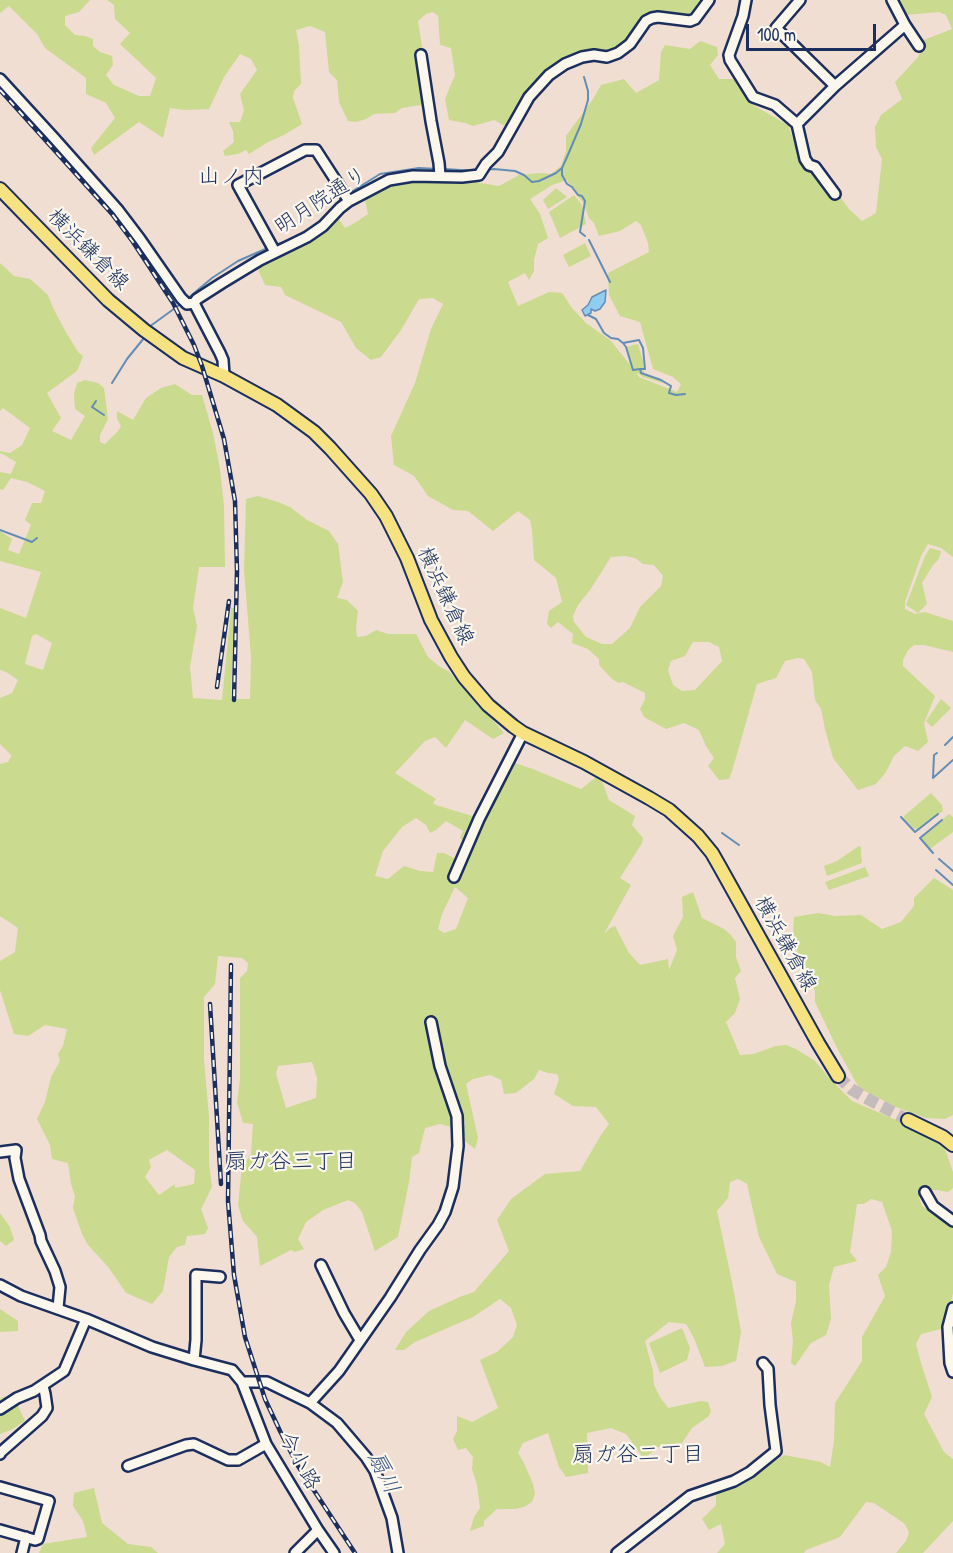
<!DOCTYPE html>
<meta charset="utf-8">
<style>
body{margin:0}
#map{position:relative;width:953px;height:1553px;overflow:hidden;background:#f1ded3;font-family:"Patrick Hand",sans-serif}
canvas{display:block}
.scale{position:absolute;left:746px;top:24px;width:130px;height:27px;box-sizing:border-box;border:3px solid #1b2f5e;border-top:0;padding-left:8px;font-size:18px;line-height:21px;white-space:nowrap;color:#1b2f5e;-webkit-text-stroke:4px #fbf7ec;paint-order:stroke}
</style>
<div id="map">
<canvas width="953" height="1553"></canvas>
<div class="scale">100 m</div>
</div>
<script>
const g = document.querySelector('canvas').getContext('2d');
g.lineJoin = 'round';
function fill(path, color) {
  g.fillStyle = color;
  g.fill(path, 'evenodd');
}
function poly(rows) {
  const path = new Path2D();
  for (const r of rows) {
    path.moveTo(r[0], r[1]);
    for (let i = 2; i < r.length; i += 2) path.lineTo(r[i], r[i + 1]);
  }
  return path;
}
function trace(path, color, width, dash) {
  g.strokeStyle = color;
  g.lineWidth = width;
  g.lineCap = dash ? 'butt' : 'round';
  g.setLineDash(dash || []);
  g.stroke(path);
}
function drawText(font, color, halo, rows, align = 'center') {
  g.font = font + ' "Patrick Hand","Klee One",sans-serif';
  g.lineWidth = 4.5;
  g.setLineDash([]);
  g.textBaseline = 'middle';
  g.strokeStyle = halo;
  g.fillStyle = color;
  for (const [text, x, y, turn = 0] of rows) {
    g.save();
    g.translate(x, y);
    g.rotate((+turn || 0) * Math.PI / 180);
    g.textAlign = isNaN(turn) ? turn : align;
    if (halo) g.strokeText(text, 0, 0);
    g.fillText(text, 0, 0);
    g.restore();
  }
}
const green = poly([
 [0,0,90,0,79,12,65,16,65,25,75,35,85,36,93,39,93,46,100,52,112,56,113,65,106,75,114,85,139,96,150,96,156,78,120,44,130,33,115,19,114,5,107,0,706,0,703,5,690,17,650,15,630,40,613,52,556,66,512,126,503,125,494,120,473,126,465,123,449,120,445,99,455,75,451,48,440,45,438,16,433,12,426,14,418,21,428,83,421,105,402,108,395,113,374,114,366,119,356,122,348,121,339,102,337,80,329,72,325,32,310,26,296,30,299,46,301,84,294,91,293,98,302,124,284,135,268,142,249,154,246,150,238,154,225,156,223,151,234,142,233,131,229,122,240,122,244,110,240,94,257,70,251,59,240,54,224,77,209,109,184,110,170,108,163,138,139,122,94,155,91,148,115,118,106,103,86,94,86,78,45,48,37,34,9,6,0,13],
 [899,0,953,0,953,557,941,548,928,544,921,556,905,602,905,609,915,614,925,612,953,621,953,652,924,645,914,645,908,650,903,660,903,666,935,696,924,723,928,742,918,751,905,746,894,756,886,772,876,784,858,790,833,758,825,729,821,709,815,700,812,672,804,659,798,658,785,661,776,678,757,684,733,768,729,779,719,780,708,766,714,758,706,746,699,730,684,723,666,729,644,717,640,709,645,699,645,693,623,682,618,683,611,678,599,665,599,659,588,649,572,643,573,634,558,622,551,628,547,624,549,611,562,602,556,578,534,560,532,529,530,520,518,511,493,531,468,511,453,510,428,496,414,476,394,465,391,436,415,383,431,329,443,304,433,298,419,299,401,330,381,357,371,360,356,348,341,322,285,295,281,287,265,285,259,272,258,266,336,215,345,228,353,224,368,214,364,194,393,183,471,175,475,182,499,186,519,175,541,173,551,174,561,166,566,151,566,136,593,99,601,85,624,79,636,93,659,80,661,52,665,45,690,49,700,41,717,47,718,55,710,65,719,79,733,79,740,83,753,105,788,125,796,147,826,178,849,209,862,221,876,213,882,159,876,147,875,127,881,115,902,99,895,82,918,57,923,45,921,41,952,29,946,15,939,12,906,15],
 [567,180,572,189,584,204,589,218,594,223,599,236,620,231,636,221,641,225,648,243,649,252,608,273,609,295,620,316,640,322,653,369,673,377,681,384,677,392,639,377,636,372,643,377,666,384,661,380,644,373,643,361,638,344,626,347,631,366,611,341,586,323,572,308,562,293,549,292,518,306,508,282,525,273,529,280,534,271,534,260,538,244,548,238,540,214,530,199,552,185],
 [625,556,635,558,643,564,654,565,663,576,661,586,640,607,630,628,612,644,602,644,586,637,574,622,573,616,578,605,590,590,611,557],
 [693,642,709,642,719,647,722,661,695,690,682,691,673,685,668,670,671,661,685,656],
 [556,188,567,197,548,209,543,200],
 [574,195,582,205,586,224,560,238,549,212],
 [585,243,591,256,569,267,563,255],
 [0,263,14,276,30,279,48,295,53,308,67,334,78,352,83,356,77,371,47,393,61,418,52,431,71,440,85,416,75,409,74,394,77,383,85,380,98,383,104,388,108,419,100,435,100,442,105,444,118,431,121,426,117,419,117,411,133,420,146,398,161,388,175,384,192,395,202,395,213,433,220,469,224,506,225,567,199,567,193,608,197,626,190,667,193,698,222,700,231,608,234,608,231,699,250,699,251,657,244,570,246,499,258,496,278,502,290,507,307,520,329,531,338,544,343,582,337,598,347,600,358,611,356,627,357,637,366,636,376,630,388,634,416,634,428,657,440,667,448,671,468,691,504,733,493,739,465,720,446,748,435,737,425,741,395,773,436,799,433,803,436,805,472,816,483,816,512,762,533,769,581,789,596,777,602,781,609,800,635,816,632,825,643,838,642,843,620,878,631,885,604,934,610,928,615,926,629,953,640,965,668,959,669,970,677,950,673,936,683,917,682,897,693,892,702,918,724,929,731,935,736,942,736,957,741,971,735,978,740,999,735,1013,726,1022,740,1055,753,1054,776,1046,786,1045,796,1049,815,1061,830,1079,852,1101,896,1120,944,1146,953,1172,953,1188,948,1192,937,1190,923,1190,919,1193,919,1198,922,1206,953,1228,953,1293,947,1319,941,1329,921,1334,916,1344,921,1363,932,1397,924,1414,944,1452,953,1459,953,1521,923,1553,896,1553,906,1541,909,1533,905,1524,874,1503,866,1502,840,1537,806,1550,804,1553,717,1553,725,1544,721,1524,709,1530,702,1519,716,1505,716,1493,740,1485,784,1455,821,1462,830,1467,834,1441,835,1403,862,1361,862,1337,885,1296,878,1275,886,1267,891,1252,892,1231,882,1202,871,1199,864,1204,857,1204,850,1252,857,1261,834,1267,829,1285,831,1319,826,1335,811,1343,795,1366,791,1363,793,1341,791,1323,796,1301,796,1282,777,1274,759,1237,747,1184,738,1179,730,1182,728,1198,717,1211,733,1287,741,1332,736,1361,722,1366,705,1367,694,1338,686,1324,669,1322,645,1341,653,1371,654,1385,660,1397,668,1408,701,1401,708,1402,711,1411,709,1416,692,1428,682,1443,658,1447,644,1459,626,1434,611,1428,587,1433,588,1473,566,1477,559,1467,548,1433,523,1443,518,1453,524,1463,533,1484,535,1494,532,1502,524,1507,515,1509,497,1509,484,1521,484,1526,470,1531,474,1517,480,1508,477,1485,472,1469,473,1457,466,1448,458,1450,453,1439,457,1431,457,1416,472,1422,498,1408,480,1360,497,1352,513,1337,517,1325,511,1308,500,1299,473,1317,415,1342,404,1350,395,1350,406,1332,429,1311,462,1296,474,1292,509,1251,497,1220,511,1199,545,1174,580,1171,601,1135,609,1124,596,1107,573,1106,554,1094,559,1079,557,1074,548,1073,539,1070,534,1079,516,1093,504,1094,501,1080,490,1075,473,1079,466,1084,478,1138,475,1149,463,1140,465,1121,451,1127,440,1124,425,1128,419,1153,412,1157,409,1182,398,1237,375,1251,362,1212,355,1203,348,1200,323,1210,306,1222,298,1239,304,1249,295,1252,291,1250,260,1266,257,1237,243,1221,238,1205,242,1166,251,1154,253,1124,243,1123,237,1102,240,1079,240,978,247,971,248,963,242,958,218,956,215,984,204,997,204,1059,209,1117,209,1163,212,1187,201,1209,208,1228,205,1234,187,1236,185,1245,177,1247,169,1257,163,1291,152,1304,126,1293,109,1268,88,1245,82,1234,73,1208,75,1196,71,1184,68,1163,52,1159,50,1145,37,1119,45,1102,51,1077,60,1061,58,1054,63,1046,67,1029,45,1025,28,1036,14,1034,0,990,0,961,15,952,18,928,0,916,0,764,8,762,11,757,11,755,0,744,0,698,12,693,18,680,6,672,0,670,0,608,26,618,41,572,0,561,0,531,12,539,8,550,19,554,31,525,25,520,32,503,41,503,45,491,27,482,11,478,3,490,0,489,0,472,11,474,16,462,1,453,0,454,0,451,10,453,22,445,30,428,3,408,0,411],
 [36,634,52,643,43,670,25,664,32,636],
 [416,818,426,825,430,833,436,830,446,821,463,831,460,838,471,846,459,868,454,858,444,853,437,853,433,872,420,871,404,866,388,879,375,876,383,851,402,827],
 [455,887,468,898,456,929,444,933,438,929,442,914],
 [312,1062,317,1078,316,1098,286,1108,276,1074,278,1066],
 [167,1150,195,1170,194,1184,175,1188,175,1184,159,1195,145,1177,151,1167,149,1160],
 [930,548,941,551,939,559,933,565,922,583,927,604,918,613,906,605,925,556],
 [941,699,951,708,932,727,926,721],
 [931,793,942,805,943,811,918,830,913,828,904,818,904,816],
 [949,814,953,817,953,832,930,849,921,838,921,836],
 [859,846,861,847,861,853,862,863,827,876,824,866,837,861],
 [865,867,869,876,829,890,825,882],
 [934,878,953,890,953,1115,945,1119,926,1118,898,1108,859,1088,839,1052,815,1002,815,991,794,944,793,936,794,917,818,913,835,916,861,915,882,929,901,922,914,906,914,898],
 [0,1213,10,1227,14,1240,6,1246,0,1241],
 [0,1309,18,1321,18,1331,0,1332],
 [682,1328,690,1348,687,1360,660,1373,649,1343],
 [13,1395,25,1421,11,1430,0,1434,0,1399,3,1397],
 [94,1488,102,1523,128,1544,151,1547,158,1553,39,1553,43,1544,87,1537,83,1521,73,1506,74,1493]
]);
const water = poly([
 [606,290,605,302,600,309,595,311,591,309,591,313,585,316,582,310,588,305,592,297,606,290]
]);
const stream = poly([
 [444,169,477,171],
 [562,169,562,175,567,184,572,187,578,195,582,196,585,201,580,232,585,236],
 [485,170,494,169,515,171,524,175,532,182,539,181,556,173,562,168,567,157,581,124,588,100,588,91,584,77],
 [348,194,380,174,419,168,438,169],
 [589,240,610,282],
 [275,245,290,240,308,230,320,221,343,197],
 [187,299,212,278,238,261,270,247],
 [588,315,596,319,604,333,611,338,618,339,623,343,639,340,643,348,645,369,640,369,641,373,661,380,671,386,669,393,676,395,685,394],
 [149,327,182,303],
 [623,343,626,347,633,370,640,369],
 [112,383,127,359,144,338],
 [96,401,92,407,104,415],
 [0,530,32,542,37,538],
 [945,745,953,737],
 [933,778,953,760],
 [933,778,934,755,937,753],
 [901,817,915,832,938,814],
 [722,833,739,845],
 [933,853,920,838,942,820],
 [939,859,953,871],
 [936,870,953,885],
 [292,1399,314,1411],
 [325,1420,341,1434]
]);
const majorTunnel = poly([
 [838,1076,851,1089,868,1099,908,1120]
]);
const minor = poly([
 [746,0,743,16,729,55,730,60,753,97,775,105,797,124,835,86,905,25],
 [800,0,776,28,835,86],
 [892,0,905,25,919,46],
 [421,55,431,121,439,163,440,176],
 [0,79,54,138,118,210,140,239,181,298,187,304,194,303],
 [797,124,805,159,809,165,815,167,835,194],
 [275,252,238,185,305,150,316,150,349,201],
 [194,303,197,299,222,283,260,260,307,237,323,226,340,208,349,201,389,180,413,176,462,177,479,175,486,164,498,152,529,97,549,75,565,64,582,57,594,55,607,57,618,53,630,44,646,21,652,18,658,17,690,21,695,19,709,0],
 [194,303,220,353,223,360,224,376],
 [454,877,479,819,523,733],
 [0,1152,16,1150,15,1158,19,1179,40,1235,41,1241,55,1271,60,1287,58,1308],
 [925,1192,933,1206,953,1221],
 [321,1265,344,1313,360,1340],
 [0,1285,21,1296,86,1319,152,1347,194,1360,232,1370,242,1382,266,1444,318,1530,334,1553],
 [953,1308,948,1327,950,1363,953,1372],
 [194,1360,196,1340,196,1275,220,1277],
 [242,1382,267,1382,310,1403,337,1423,366,1457,375,1471,392,1518,398,1553],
 [310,1403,339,1371,390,1298,420,1250,438,1225,445,1212,453,1187,458,1146,457,1116,440,1066,431,1022],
 [0,1409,17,1398,34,1391,64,1371,86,1319],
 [0,1454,1,1452,42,1416,47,1408,45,1394,43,1386],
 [128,1466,186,1445,194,1444,228,1460,238,1460,266,1444],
 [0,1487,49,1501,38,1539,35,1540,0,1530],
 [22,1553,26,1537],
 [295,1553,318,1530],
 [617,1553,690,1496,734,1481,750,1472,776,1451,770,1405,768,1369,763,1363]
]);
const major = poly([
 [0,189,108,300,144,330,183,358,224,376,277,405,314,432,330,448,371,494,386,516,407,558,431,620,451,657,464,677,488,705,513,726,523,733,584,762,649,798,669,810,698,836,712,853,720,867,818,1043,838,1076],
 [908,1120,943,1137,953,1145]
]);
const rail = poly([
 [0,90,112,214,133,242,173,303,194,345,202,366,224,439,235,501,237,571,234,700],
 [217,687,229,601],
 [231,965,228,1201,234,1275,245,1337,265,1399,280,1431,298,1466,355,1553],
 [210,1004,221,1184]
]);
const streetNames = [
 ["明月院通り",321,201,-33],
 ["横浜鎌倉線",88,250,45],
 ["横浜鎌倉線",445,596,65],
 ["横浜鎌倉線",785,944,61],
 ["今小路",299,1461,61]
];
const neighbourhoodNames = [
 ["山ノ内",231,177],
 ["扇ガ谷三丁目",291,1162],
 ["扇ガ谷二丁目",638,1455]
];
const waterNames = [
 ["扇川",383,1473,64]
];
fill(green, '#cada8e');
fill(water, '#91ccf1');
trace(water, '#628db6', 1.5);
trace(stream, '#628db6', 2);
trace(majorTunnel, '#c6bbbc', 12, [12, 6]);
trace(minor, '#1b2f5e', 14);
trace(major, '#1b2f5e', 16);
trace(minor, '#fbf7ec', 9);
trace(major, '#f7e281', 12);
trace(rail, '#1b2f5e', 4.5);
trace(rail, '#fbf7ec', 2, [7]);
drawText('21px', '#1b2f5e', '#fbf7ec', streetNames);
drawText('22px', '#1b2f5e', '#fbf7ec', neighbourhoodNames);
drawText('italic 22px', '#385683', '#fbf7ec', waterNames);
</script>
